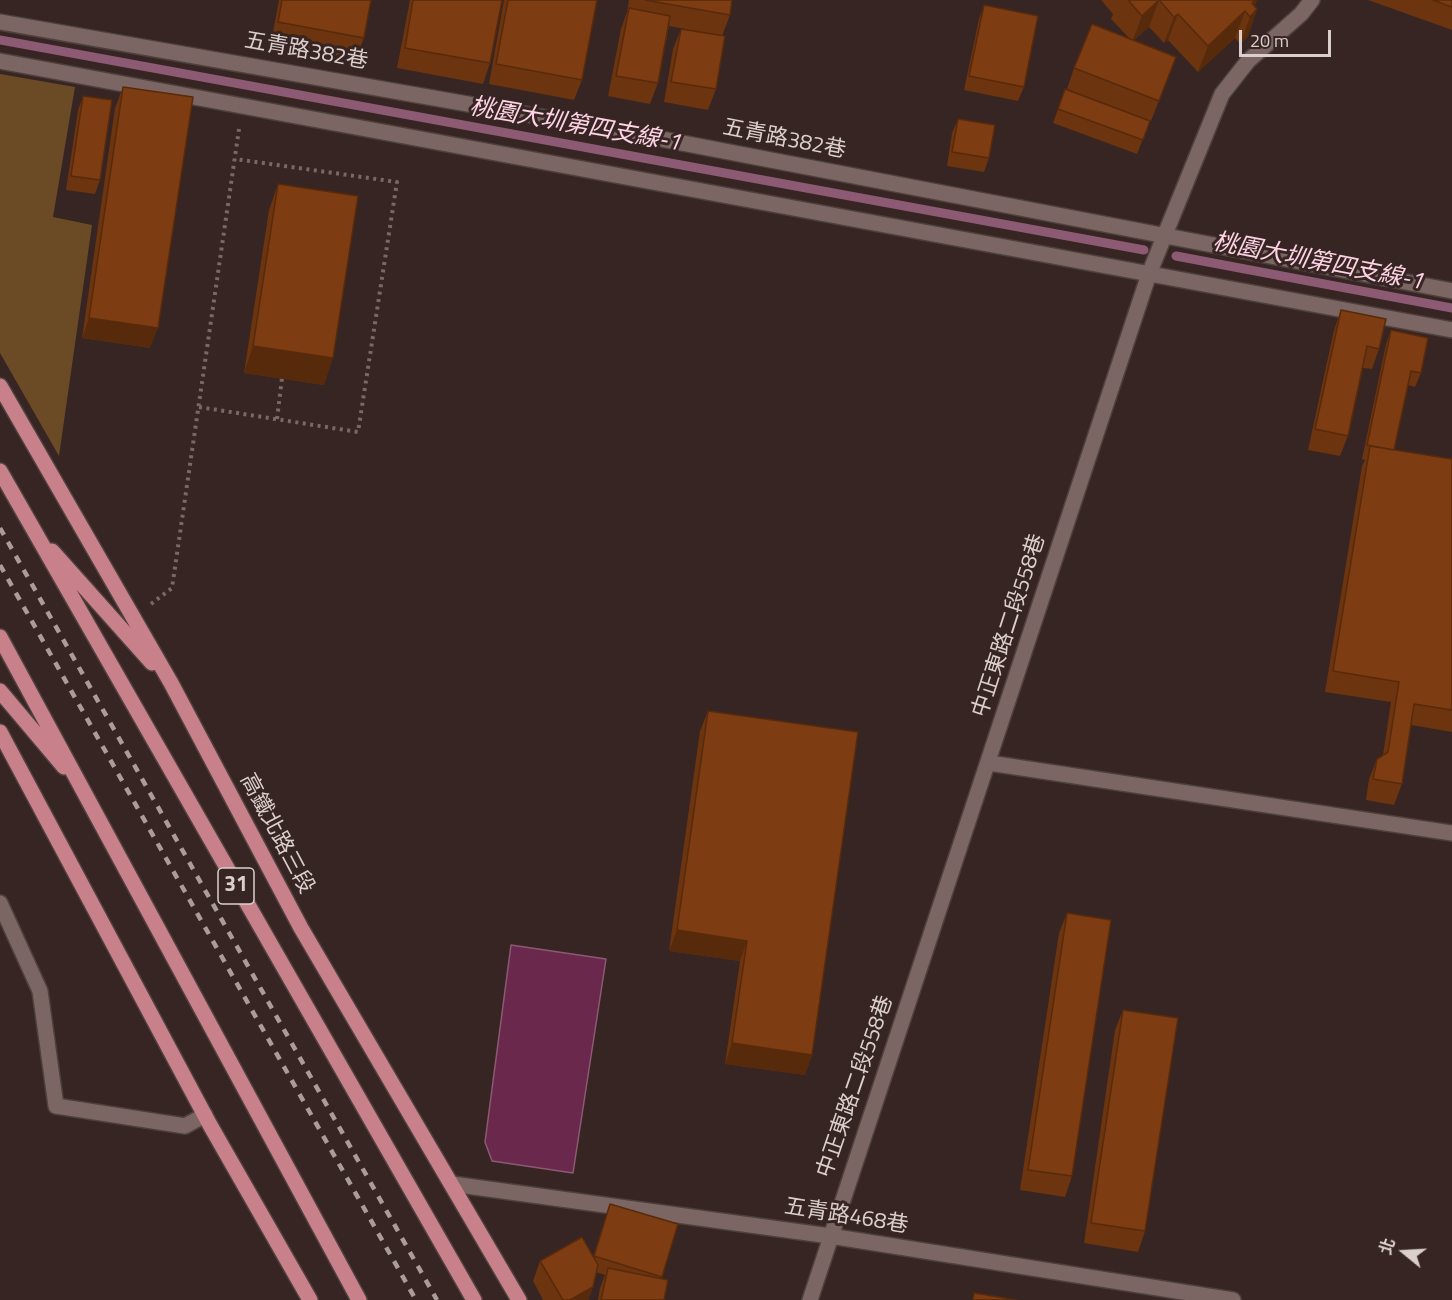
<!DOCTYPE html>
<meta charset="utf-8">
<style>
body{margin:0}
#map{position:relative;width:1452px;height:1300px;overflow:hidden;background:#362522;font-family:"Titillium Web","Noto Sans TC",sans-serif}
canvas{display:block}
.north{position:absolute;left:1374px;top:1222px;width:60px;height:60px;-webkit-text-stroke:4px #362522;paint-order:stroke;rotate:288deg;font-size:16px;font-weight:700;line-height:24px;text-align:center;color:#dbcfcd}
.north::after{content:'';display:block;margin:auto;width:21px;height:27px;background:#dbcfcd;clip-path:polygon(50% 0,100% 100%,50% 72%,0 100%)}
.scale{position:absolute;left:1239px;top:30px;width:92px;height:27px;box-sizing:border-box;border:3px solid #dbcfcd;border-top:0;padding-left:8px;font-size:18px;line-height:21px;white-space:nowrap;color:#dbcfcd;-webkit-text-stroke:4px #362522;paint-order:stroke}
</style>
<div id="map">
<canvas width="1452" height="1300"></canvas>
<div class="north">北</div>
<div class="scale">20 m</div>
</div>
<script>
const g = document.querySelector('canvas').getContext('2d');
g.lineJoin = 'round';
function fill(path, color) {
  g.fillStyle = color;
  g.fill(path, 'evenodd');
}
function poly(rows) {
  const path = new Path2D();
  for (const r of rows) {
    path.moveTo(r[0], r[1]);
    for (let i = 2; i < r.length; i += 2) path.lineTo(r[i], r[i + 1]);
  }
  return path;
}
function trace(path, color, width, dash) {
  g.strokeStyle = color;
  g.lineWidth = width;
  g.lineCap = dash ? 'butt' : 'round';
  g.setLineDash(dash || []);
  g.stroke(path);
}
function drawText(font, color, halo, rows, align = 'center') {
  g.font = font + ' "Titillium Web","Noto Sans TC",sans-serif';
  g.lineWidth = 6;
  g.setLineDash([]);
  g.textBaseline = 'middle';
  g.strokeStyle = halo;
  g.fillStyle = color;
  for (const [text, x, y, turn = 0] of rows) {
    g.save();
    g.translate(x, y);
    g.rotate((+turn || 0) * Math.PI / 180);
    g.textAlign = isNaN(turn) ? turn : align;
    if (halo) g.strokeText(text, 0, 0);
    g.fillText(text, 0, 0);
    g.restore();
  }
}
const green = poly([
 [0,74,75,87,53,217,92,225,59,456,0,353]
]);
const water = poly([
 [511,945,606,959,573,1173,492,1161,485,1142,511,945]
]);
const stream = poly([
 [0,40,1144,250],
 [1176,256,1452,308]
]);
const path = poly([
 [199,407,358,432,397,182,235,159],
 [277,419,282,378],
 [151,604,172,588,239,129]
]);
const minor = poly([
 [0,22,599,127,1452,291],
 [0,61,1452,330],
 [989,763,1452,833],
 [0,903,40,991,56,1106,185,1126,205,1115],
 [452,1184,830,1236,1233,1300],
 [810,1300,1149,274,1222,94,1248,61,1301,14,1312,0]
]);
const major = poly([
 [0,386,171,683,301,928,519,1300],
 [0,471,474,1300],
 [52,551,152,663],
 [0,637,359,1300],
 [0,691,64,767],
 [0,732,210,1125,310,1300]
]);
const rail = poly([
 [0,528,437,1300],
 [0,565,416,1300]
]);
const wall = poly([
 [279,0,371,0,364,38,356,59,271,43],
 [410,0,502,0,490,63,483,84,397,68],
 [504,0,597,0,582,80,574,100,489,84],
 [629,0,732,0,730,15,722,36,669,26,658,83,650,104,608,96,621,29,627,12],
 [1101,0,1257,0,1254,6,1257,9,1248,36,1240,44,1235,38,1198,72,1168,40,1164,43,1149,27,1134,40,1176,57,1151,121,1067,89,1074,68,1129,38,1111,19,1113,14],
 [1368,0,1452,0,1452,30],
 [984,5,1024,87,1018,101,964,90,979,19],
 [681,29,716,89,708,110,664,102,673,49],
 [123,87,150,348,82,338,115,108],
 [1065,89,1150,121,1137,154,1053,123],
 [83,96,100,180,95,194,66,190,78,110],
 [958,119,989,158,984,172,947,166,952,133],
 [278,184,324,385,244,373,269,210],
 [1341,310,1379,349,1372,369,1363,368,1348,436,1340,456,1308,450,1334,330],
 [1391,330,1421,373,1415,387,1408,385,1394,450,1452,459,1452,732,1411,725,1402,784,1394,805,1366,800,1369,779,1377,759,1383,755,1391,702,1325,692,1362,466,1365,460,1362,459,1386,344],
 [708,711,812,1055,805,1075,725,1064,740,961,669,951,700,731],
 [1067,913,1072,1176,1065,1197,1020,1190,1059,933],
 [1123,1010,1145,1231,1138,1252,1084,1243,1115,1030],
 [610,1204,678,1224,661,1278,664,1300,598,1300,600,1288,605,1275,596,1272,593,1287,588,1300,543,1300,533,1281,540,1261,593,1257]
]);
const shadedWall = poly([
 [1159,0,1149,27,1132,42,1142,16],
 [1255,0,1257,0,1251,15,1257,9,1248,36,1240,44,1250,17,1252,3],
 [1245,11,1235,38,1198,72,1208,46],
 [1178,14,1168,40,1164,43,1174,17],
 [89,318,158,328,150,348,82,338],
 [253,346,333,358,324,385,244,373],
 [677,930,747,941,740,961,669,951],
 [732,1043,812,1055,805,1075,725,1064],
 [593,1287,588,1300,570,1300]
]);
const building = poly([
 [282,0,371,0,364,38,278,22,282,0],
 [413,0,502,0,490,63,405,48,413,0],
 [508,0,597,0,582,80,496,64,508,0],
 [645,0,732,0,730,15,645,0],
 [1128,0,1159,0,1142,16,1128,0],
 [1159,0,1255,0,1252,3,1257,9,1250,17,1245,11,1208,46,1178,14,1174,17,1159,0],
 [1433,0,1452,0,1452,7,1433,0],
 [984,5,1038,16,1024,87,969,76,984,5],
 [629,8,670,16,658,83,616,76,629,8],
 [1092,24,1176,57,1159,101,1074,68,1092,24],
 [681,29,725,36,716,89,671,82,681,29],
 [123,87,193,97,158,328,89,318,123,87],
 [1065,89,1150,121,1143,140,1058,109,1065,89],
 [83,96,112,100,100,180,71,176,83,96],
 [958,119,995,125,989,158,952,152,958,119],
 [278,184,358,196,333,358,253,346,278,184],
 [1341,310,1386,319,1379,349,1367,346,1348,436,1315,429,1341,310],
 [1391,330,1428,338,1421,373,1411,371,1394,450,1367,445,1391,330],
 [1370,446,1452,459,1452,710,1414,704,1402,784,1373,779,1377,759,1388,752,1399,682,1333,671,1370,446],
 [708,711,858,732,812,1055,732,1043,747,941,677,930,708,711],
 [1067,913,1111,920,1072,1176,1028,1170,1067,913],
 [1123,1010,1178,1018,1145,1231,1091,1223,1123,1010],
 [610,1204,678,1224,662,1277,594,1256,610,1204],
 [582,1237,598,1265,593,1287,570,1300,563,1300,540,1261,582,1237],
 [608,1268,668,1280,664,1300,601,1300,608,1268],
 [974,1293,1017,1300,973,1300,974,1293]
]);
const shields = [
 [236,886,36]
];
const shieldNames = [
 ["31",236,886]
];
const streetNames = [
 ["五青路382巷",306,52,10],
 ["五青路382巷",784,140,11],
 ["中正東路二段558巷",1010,626,-72],
 ["高鐵北路三段",276,834,62],
 ["中正東路二段558巷",856,1087,-71],
 ["五青路468巷",846,1217,9]
];
const waterNames = [
 ["桃園大圳第四支線-1",575,126,10],
 ["桃園大圳第四支線-1",1318,263,11]
];
fill(green, '#6a4b25');
fill(water, '#6a284c');
trace(water, '#8c5a73', 1.5);
trace(stream, '#8c5a73', 9);
trace(minor, '#4e403d', 18);
trace(major, '#4e403d', 18);
trace(path, '#786966', 4, [3, 4.5]);
trace(minor, '#7b6663', 15);
trace(major, '#c8808a', 15);
trace(rail, '#a99c99', 4.5, [8, 8]);
fill(wall, '#6c340f');
fill(shadedWall, '#582a0c');
fill(building, '#7d3c11');
trace(building, '#582a0c', 1.5);
for (const [x, y, w] of shields) {
  const box = new Path2D();
  box.roundRect(x - w / 2, y - 18, w, 36, 4.5);
  g.fillStyle = '#362522';
  g.fill(box);
  trace(box, '#dbcfcd', 1.5);
}
drawText('bold 21px', '#dbcfcd', null, shieldNames);
drawText('22px', '#dbcfcd', '#362522', streetNames);
drawText('italic 24px', '#fed3e6', '#362522', waterNames);
</script>
